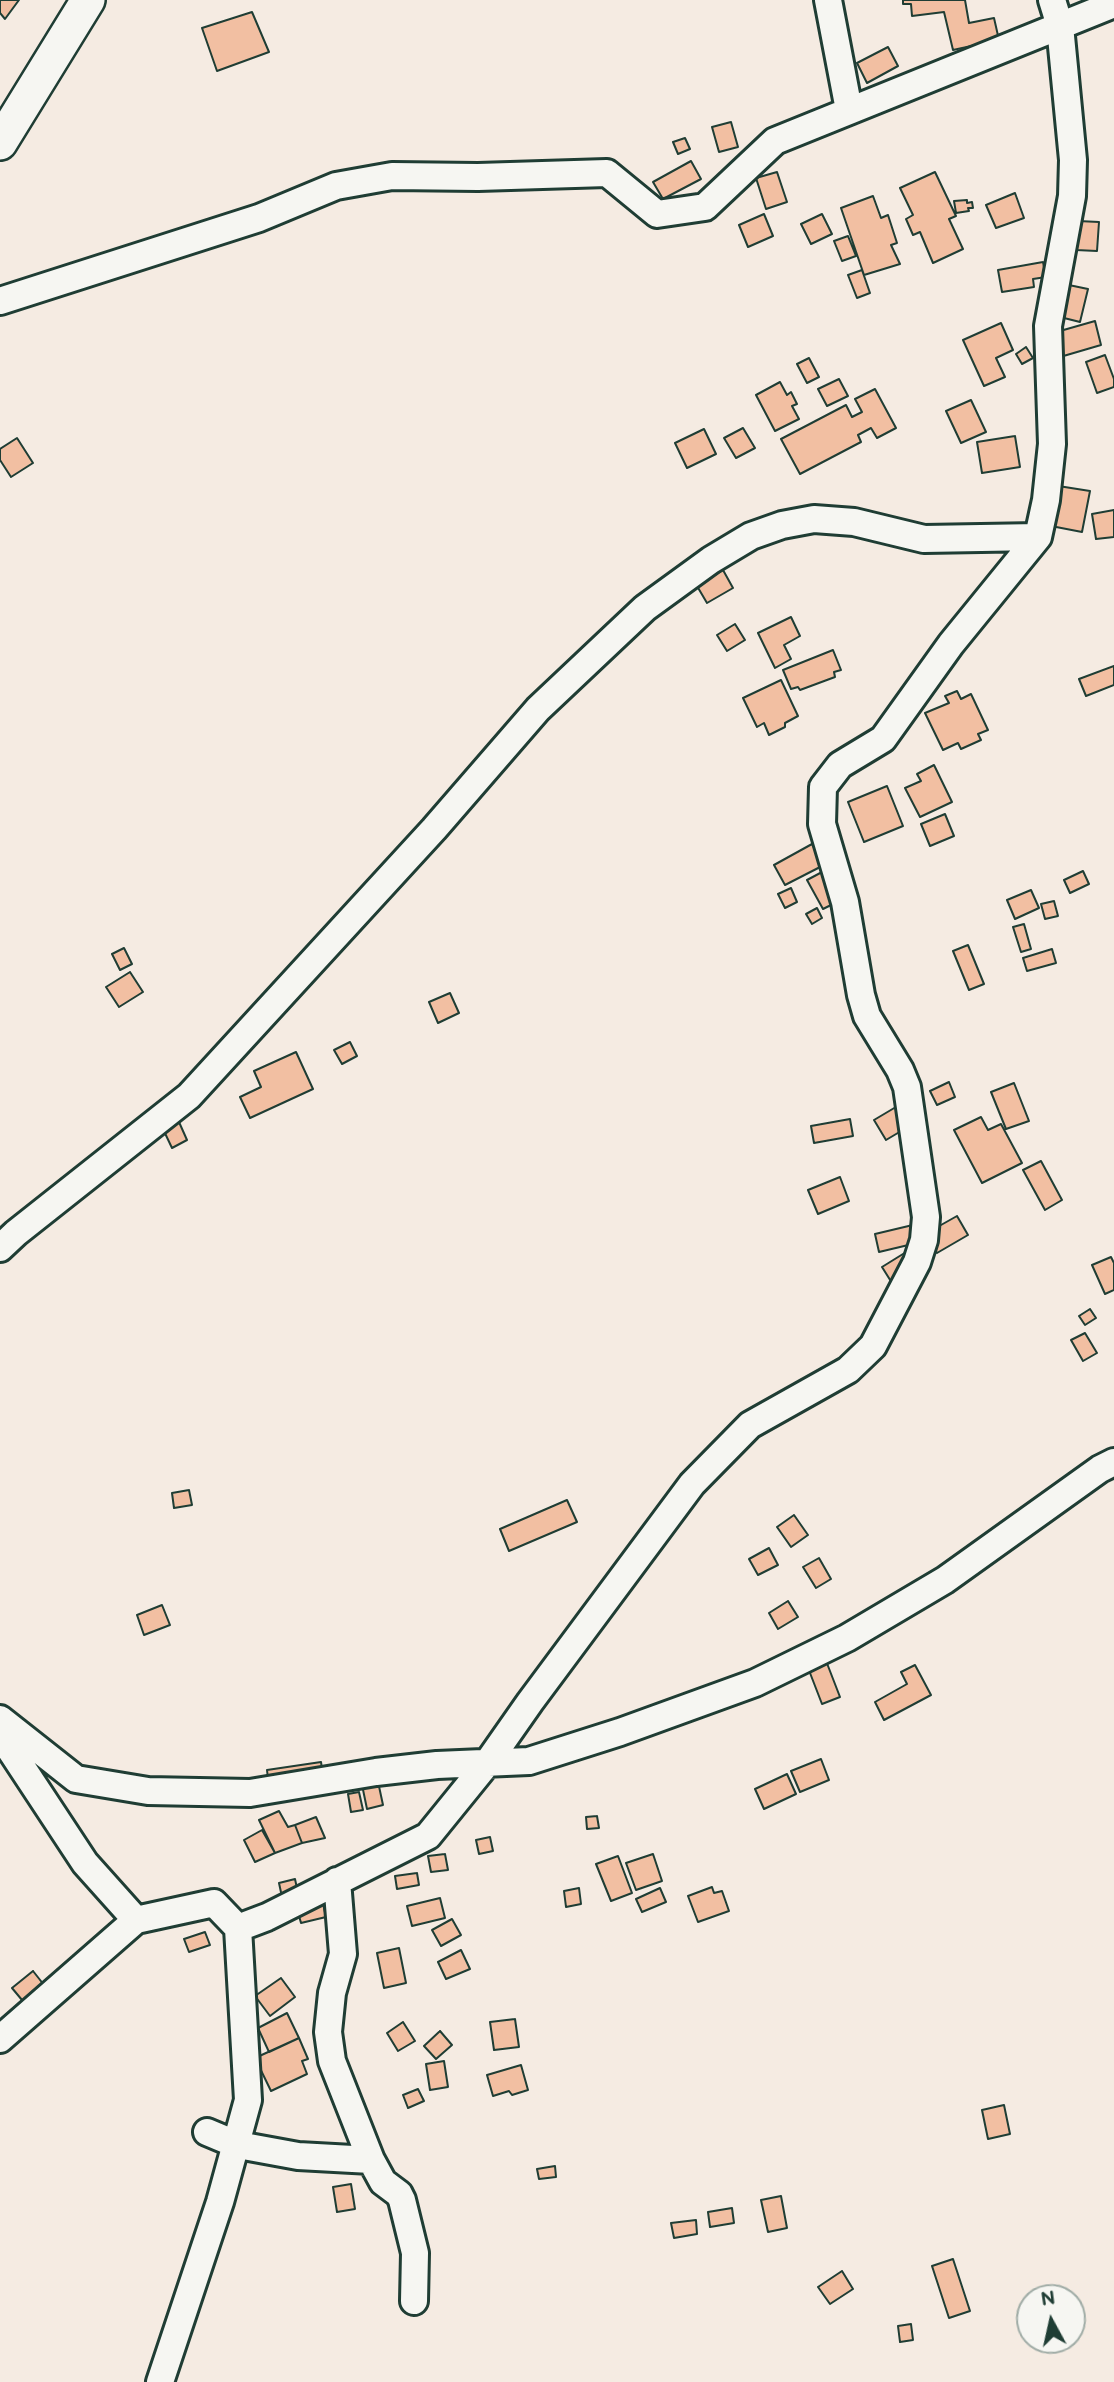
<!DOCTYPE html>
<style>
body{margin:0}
#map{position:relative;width:1114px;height:2382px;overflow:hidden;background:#f5ebe2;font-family:"Balsamiq Sans",sans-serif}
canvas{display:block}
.north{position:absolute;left:1016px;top:2284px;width:70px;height:70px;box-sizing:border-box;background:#f6f6f2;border:2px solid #a0aca6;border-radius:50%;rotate:352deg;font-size:19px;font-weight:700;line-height:28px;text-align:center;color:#1f3d34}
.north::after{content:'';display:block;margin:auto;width:24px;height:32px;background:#1f3d34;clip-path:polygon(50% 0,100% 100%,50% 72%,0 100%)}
</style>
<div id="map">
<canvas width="1114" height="2382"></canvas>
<div class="north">N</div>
</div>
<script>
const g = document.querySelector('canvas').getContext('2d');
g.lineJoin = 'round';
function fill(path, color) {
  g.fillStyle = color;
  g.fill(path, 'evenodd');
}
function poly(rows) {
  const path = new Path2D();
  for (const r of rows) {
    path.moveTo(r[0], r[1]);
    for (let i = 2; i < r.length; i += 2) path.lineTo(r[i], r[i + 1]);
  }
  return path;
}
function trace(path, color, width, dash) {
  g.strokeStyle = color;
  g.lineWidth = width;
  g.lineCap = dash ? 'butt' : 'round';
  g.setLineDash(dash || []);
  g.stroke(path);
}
const building = poly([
 [0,0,19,0,5,19,0,13,0,0],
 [903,0,965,0,969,23,994,18,999,40,953,50,944,12,912,16,911,4,903,4,903,0],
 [252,12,269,52,217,71,202,28,252,12],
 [888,47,898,66,867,83,857,63,888,47],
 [731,122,738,147,719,152,712,127,731,122],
 [685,138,690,149,678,154,673,142,685,138],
 [691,161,701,179,663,199,653,182,691,161],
 [777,172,787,202,766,209,756,178,777,172],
 [935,172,956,216,949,219,963,249,933,263,920,232,913,235,906,219,913,215,900,188,935,172],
 [1015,193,1024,218,996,228,986,205,1015,193],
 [873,196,881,218,888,215,897,243,891,245,900,264,864,275,841,208,873,196],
 [967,200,967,203,972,202,973,208,968,208,969,211,956,213,954,201,967,200],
 [764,214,773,236,748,247,739,225,764,214],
 [822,214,832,234,811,244,801,224,822,214],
 [1078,221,1099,222,1097,251,1076,250,1078,221],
 [848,236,856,256,842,261,834,241,848,236],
 [1043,262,1046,277,1033,279,1034,287,1002,292,998,270,1043,262],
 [862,270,870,293,857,298,848,275,862,270],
 [1064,284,1088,289,1080,322,1056,316,1064,284],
 [1095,321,1101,345,1060,357,1053,333,1095,321],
 [1001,323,1013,350,996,358,1005,377,984,386,963,340,1001,323],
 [1026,347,1033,358,1022,364,1016,354,1026,347],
 [1105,355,1114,379,1114,387,1097,393,1086,362,1105,355],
 [809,358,819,377,807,383,797,364,809,358],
 [839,379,848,396,827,406,818,389,839,379],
 [780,382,787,395,791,392,797,404,792,406,799,419,775,431,756,395,780,382],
 [875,389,896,428,877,438,871,428,858,435,861,442,800,474,781,439,846,405,852,417,862,412,855,399,875,389],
 [971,400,986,432,961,443,946,411,971,400],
 [743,428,755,448,736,458,724,438,743,428],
 [704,429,716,454,687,468,675,443,704,429],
 [1015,436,1020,467,982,473,977,442,1015,436],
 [17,438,33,463,11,477,0,460,0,449,17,438],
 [1052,485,1090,491,1082,532,1051,526,1052,485],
 [1114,510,1114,537,1096,539,1092,514,1114,510],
 [723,570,733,588,707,603,697,586,723,570],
 [791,617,800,636,784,645,791,659,775,668,758,633,791,617],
 [735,624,745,640,727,651,717,635,735,624],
 [833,650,841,670,834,672,835,677,800,690,798,687,791,689,783,670,833,650],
 [1114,666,1114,685,1086,696,1079,679,1114,666],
 [781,680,798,716,785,723,785,727,769,735,764,723,757,727,743,698,781,680],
 [957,691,961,699,971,694,988,730,978,734,981,740,961,749,958,743,943,750,925,713,949,703,945,696,957,691],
 [934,765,952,802,920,817,905,788,921,781,917,774,934,765],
 [887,786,903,826,864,842,848,802,887,786],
 [945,814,954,836,930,846,921,824,945,814],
 [812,844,824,865,785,885,774,865,812,844],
 [824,871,839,901,823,909,807,880,824,871],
 [1083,871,1089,884,1070,893,1064,880,1083,871],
 [791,888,797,902,785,908,778,894,791,888],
 [1031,890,1039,908,1015,919,1007,900,1031,890],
 [1054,901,1058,916,1045,919,1041,904,1054,901],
 [817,908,822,918,812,924,806,914,817,908],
 [1024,924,1031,949,1021,952,1013,927,1024,924],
 [968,945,984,984,969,990,953,951,968,945],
 [124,948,132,964,120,970,112,954,124,948],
 [1052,949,1056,963,1027,971,1023,958,1052,949],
 [130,972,143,992,119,1007,106,987,130,972],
 [450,993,459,1013,438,1023,429,1002,450,993],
 [350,1042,357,1056,342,1064,334,1050,350,1042],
 [296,1052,313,1089,250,1118,240,1097,261,1087,254,1071,296,1052],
 [949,1082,955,1097,937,1105,930,1091,949,1082],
 [1014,1083,1029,1121,1006,1129,991,1092,1014,1083],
 [906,1101,918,1121,886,1140,874,1120,906,1101],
 [981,1117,988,1130,1001,1124,1022,1163,982,1183,954,1130,981,1117],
 [850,1119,853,1136,814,1143,811,1126,850,1119],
 [179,1122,187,1140,172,1148,163,1129,179,1122],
 [1041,1161,1062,1200,1045,1210,1023,1170,1041,1161],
 [840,1177,849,1201,818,1214,808,1190,840,1177],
 [957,1216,968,1235,937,1253,925,1234,957,1216],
 [917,1224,921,1242,879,1252,875,1234,917,1224],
 [911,1249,892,1283,882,1267,911,1249],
 [1111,1257,1114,1263,1114,1290,1105,1294,1092,1265,1111,1257],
 [1090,1309,1096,1318,1085,1325,1079,1316,1090,1309],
 [1085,1333,1097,1353,1083,1361,1071,1340,1085,1333],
 [189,1490,192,1505,174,1508,172,1493,189,1490],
 [567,1500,577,1522,509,1551,500,1529,567,1500],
 [794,1515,808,1535,791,1547,777,1527,794,1515],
 [769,1548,778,1565,758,1575,749,1559,769,1548],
 [819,1558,831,1579,816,1588,803,1567,819,1558],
 [788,1601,798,1617,778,1629,769,1613,788,1601],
 [162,1605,170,1625,144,1635,137,1615,162,1605],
 [823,1653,840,1697,822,1704,805,1660,823,1653],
 [915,1665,931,1695,884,1720,875,1702,907,1684,901,1672,915,1665],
 [821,1759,829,1780,800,1792,791,1771,821,1759],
 [321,1762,325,1789,270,1796,267,1770,321,1762],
 [787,1774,796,1794,764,1809,755,1789,787,1774],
 [377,1777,383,1805,367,1809,361,1780,377,1777],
 [359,1792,363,1810,351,1812,348,1794,359,1792],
 [279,1811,288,1827,295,1825,302,1843,275,1853,259,1820,279,1811],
 [597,1816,599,1828,587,1829,586,1817,597,1816],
 [316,1817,325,1838,302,1843,295,1825,316,1817],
 [262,1830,275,1853,255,1862,244,1840,262,1830],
 [490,1837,493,1851,479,1854,476,1840,490,1837],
 [445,1854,448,1870,431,1872,428,1856,445,1854],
 [653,1854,662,1881,636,1890,626,1863,653,1854],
 [618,1856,632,1893,611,1901,596,1864,618,1856],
 [417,1873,419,1885,397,1889,395,1876,417,1873],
 [295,1879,298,1893,282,1897,279,1883,295,1879],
 [712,1887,714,1893,722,1891,729,1911,698,1922,688,1896,712,1887],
 [579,1888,581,1904,566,1907,564,1891,579,1888],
 [660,1888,666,1902,642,1912,636,1899,660,1888],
 [440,1898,445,1918,412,1926,407,1906,440,1898],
 [322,1899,326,1917,301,1923,296,1905,322,1899],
 [452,1919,461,1935,441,1946,432,1930,452,1919],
 [205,1932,210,1945,189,1952,184,1939,205,1932],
 [399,1948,406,1983,384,1988,377,1953,399,1948],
 [461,1950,470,1969,446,1979,438,1962,461,1950],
 [33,1971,48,1990,27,2006,12,1988,33,1971],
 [281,1978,295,1997,270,2016,255,1996,281,1978],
 [287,2013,299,2038,269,2052,258,2028,287,2013],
 [515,2019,519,2047,494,2050,490,2022,515,2019],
 [403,2022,415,2041,398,2051,387,2033,403,2022],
 [440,2031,452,2045,436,2059,424,2046,440,2031],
 [299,2038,308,2059,302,2061,307,2074,271,2091,255,2058,299,2038],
 [444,2061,448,2087,430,2090,426,2064,444,2061],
 [521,2065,528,2090,512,2095,509,2091,493,2096,487,2075,521,2065],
 [418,2089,424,2101,408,2108,403,2095,418,2089],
 [1004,2105,1010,2134,988,2139,982,2110,1004,2105],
 [555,2166,556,2177,539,2179,537,2169,555,2166],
 [351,2184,355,2209,337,2212,333,2187,351,2184],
 [781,2196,787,2228,768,2232,761,2200,781,2196],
 [732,2208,734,2223,710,2227,708,2212,732,2208],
 [696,2220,697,2234,674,2238,671,2223,696,2220],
 [953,2259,970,2311,949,2318,932,2266,953,2259],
 [842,2271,853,2289,830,2304,818,2287,842,2271],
 [911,2324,913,2340,900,2342,898,2326,911,2324]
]);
const minor = poly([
 [828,0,849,110],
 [0,301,259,218,336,186,392,176,478,177,607,173,657,214,705,207,775,141,1114,4],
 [0,1248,16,1233,189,1096,434,829,538,709,645,608,711,560,751,536,782,525,814,519,854,522,924,539,1038,537],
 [0,1719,76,1779,148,1791,250,1793,376,1772,437,1765,529,1761,620,1732,755,1683,847,1638,945,1580,1100,1469,1114,1462],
 [0,1734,85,1863,136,1920,0,2039],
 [337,1881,343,1954,332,1993,328,2032,332,2061,371,2160,383,2182,399,2194,402,2200,415,2253,414,2301],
 [136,1920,214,1903,238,1928,267,1917,428,1836,488,1762,530,1702,692,1484,750,1425,848,1370,873,1346,917,1262,924,1240,926,1217,907,1087,900,1070,867,1016,861,995,845,902,822,824,823,787,840,765,883,739,951,644,1038,537,1046,500,1052,444,1048,326,1072,196,1073,160,1060,26,1052,0],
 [207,2132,238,2145,298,2156,371,2160],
 [160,2382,220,2202,248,2100,238,1928]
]);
const tertiary = poly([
 [0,143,88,0]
]);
fill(building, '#f2bfa2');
trace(building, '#1f3d34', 2);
trace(minor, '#1f3d34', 32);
trace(tertiary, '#1f3d34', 38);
trace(minor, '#f6f6f2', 26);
trace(tertiary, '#f6f6f2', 33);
</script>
